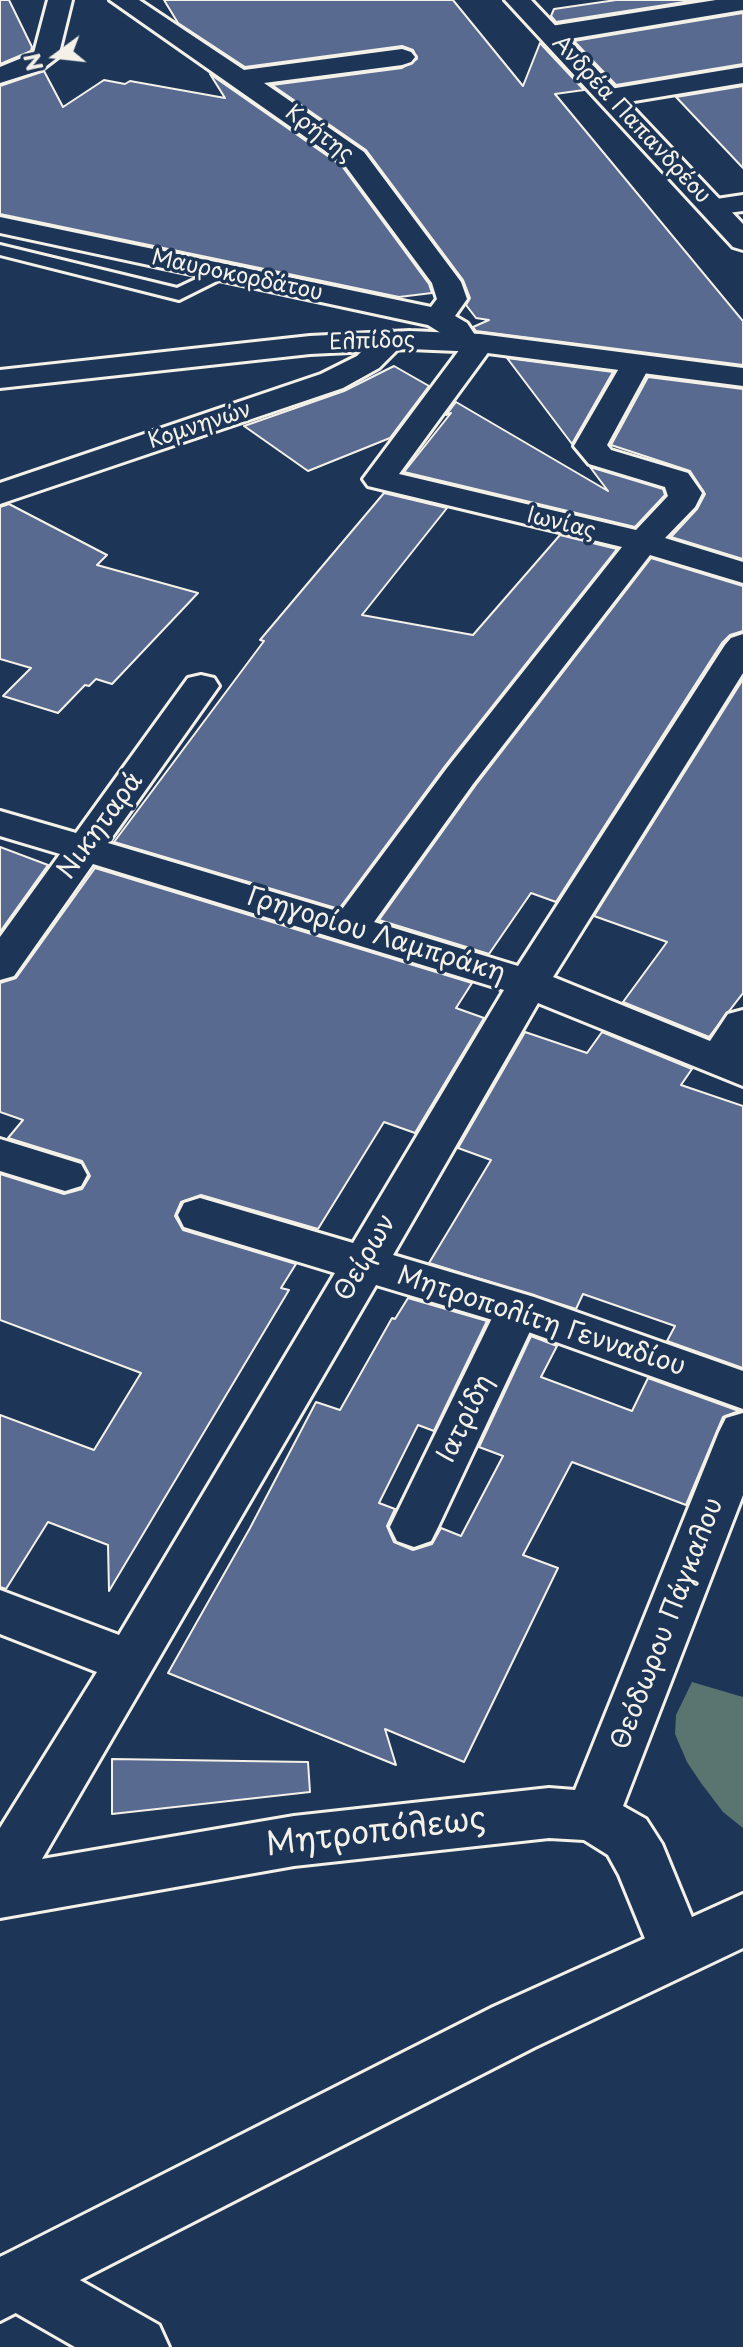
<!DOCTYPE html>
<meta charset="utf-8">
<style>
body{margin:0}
#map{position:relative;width:743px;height:2347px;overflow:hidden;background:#1d3557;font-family:"Playpen Sans",sans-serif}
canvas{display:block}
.north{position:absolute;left:16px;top:16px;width:80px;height:80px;-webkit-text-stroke:6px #1d3557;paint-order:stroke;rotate:255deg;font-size:22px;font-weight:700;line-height:32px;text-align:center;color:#f4f1e8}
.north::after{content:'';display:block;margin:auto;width:28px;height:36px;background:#f4f1e8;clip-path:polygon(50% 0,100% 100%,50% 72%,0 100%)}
</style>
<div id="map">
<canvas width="743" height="2347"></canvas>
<div class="north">N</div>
</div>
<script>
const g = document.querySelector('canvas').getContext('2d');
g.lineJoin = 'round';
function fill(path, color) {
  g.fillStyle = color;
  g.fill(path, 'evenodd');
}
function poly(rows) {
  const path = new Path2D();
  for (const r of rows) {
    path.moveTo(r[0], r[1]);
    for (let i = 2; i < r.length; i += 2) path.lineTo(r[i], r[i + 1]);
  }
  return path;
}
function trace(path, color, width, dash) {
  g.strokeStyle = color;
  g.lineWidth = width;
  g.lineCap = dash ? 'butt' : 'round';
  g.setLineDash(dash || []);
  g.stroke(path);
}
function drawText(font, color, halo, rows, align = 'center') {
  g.font = font + ' "Playpen Sans",sans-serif';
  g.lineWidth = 7;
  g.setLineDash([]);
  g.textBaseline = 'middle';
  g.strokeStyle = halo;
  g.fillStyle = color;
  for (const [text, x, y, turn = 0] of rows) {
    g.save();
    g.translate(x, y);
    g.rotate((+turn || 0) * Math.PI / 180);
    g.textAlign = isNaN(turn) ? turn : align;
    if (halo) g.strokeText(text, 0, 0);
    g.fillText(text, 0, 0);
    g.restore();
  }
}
const green = poly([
 [692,1682,743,1697,743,1828,723,1812,701,1783,687,1762,675,1734,676,1715]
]);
const building = poly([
 [0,0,9,0,32,47,31,51,0,64,0,0],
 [164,0,453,0,523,86,540,43,584,90,555,94,743,321,743,365,476,331,473,327,489,320,476,318,466,305,470,298,463,280,366,150,272,85,402,68,417,59,413,50,402,46,245,67,178,23,164,0],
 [616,0,697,0,556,22,551,16,554,9,616,0],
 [743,13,743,64,616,85,574,41,743,13],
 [44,71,63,107,104,80,125,84,130,81,225,98,210,74,342,166,429,284,432,293,399,297,0,214,0,86,44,71],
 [743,86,743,168,676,97,743,86],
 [507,358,613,372,572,444,507,358],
 [394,366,429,386,390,438,308,471,244,426,344,391,394,366],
 [648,377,743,389,743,559,671,537,697,509,705,494,690,471,611,445,648,377],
 [456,402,608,491,590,467,663,489,665,495,635,527,404,472,451,413,446,415,456,402],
 [384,493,447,508,362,615,473,635,560,535,617,549,445,766,339,909,114,842,264,641,260,640,384,493],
 [9,504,107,555,97,565,198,593,112,684,96,679,89,686,85,685,58,713,3,696,31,668,0,659,0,507,9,504],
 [651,558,743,586,743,631,730,635,722,643,556,902,531,893,489,954,379,920,475,786,651,558],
 [743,679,743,993,709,1037,623,1002,667,942,594,916,743,679],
 [0,847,48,865,0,932,0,847],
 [95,868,472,983,456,1008,484,1018,415,1133,384,1122,318,1229,201,1195,181,1202,175,1216,183,1230,296,1264,281,1288,289,1290,109,1591,108,1545,48,1522,6,1589,0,1587,0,1415,94,1450,141,1373,0,1320,0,1174,64,1194,82,1189,90,1176,82,1161,8,1138,23,1120,0,1112,0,983,16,978,95,868],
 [525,1032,587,1053,602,1032,692,1069,681,1085,743,1106,743,1368,667,1341,675,1326,583,1294,576,1309,429,1263,491,1160,458,1148,525,1032],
 [408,1298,487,1321,434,1431,418,1425,379,1503,395,1509,387,1526,394,1542,413,1550,432,1544,441,1528,461,1536,503,1456,479,1447,531,1336,557,1346,541,1377,632,1411,648,1378,739,1411,723,1417,686,1505,572,1462,523,1555,558,1568,464,1762,385,1729,396,1765,168,1673,250,1528,316,1402,340,1410,392,1318,395,1319,408,1298],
 [112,1759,308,1762,310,1792,112,1814,112,1759]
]);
const service = poly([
 [0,245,177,288,217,269,224,267,233,273,179,300,0,255,0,245]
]);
const pedestrian = poly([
 [518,1293,534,1298,540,1310,438,1527,431,1541,414,1547,397,1541,390,1527,496,1310,502,1298,518,1293]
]);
const minor = poly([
 [48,0,72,0,58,57,41,70,0,83,0,67,34,53,48,0],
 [110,0,139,0,244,70,402,49,411,52,415,57,411,62,402,65,264,83,364,152,461,282,467,299,455,316,467,323,475,335,491,337,495,343,399,474,636,530,668,496,665,487,589,464,574,446,625,358,636,355,647,358,651,364,607,445,611,450,688,473,702,493,695,507,665,538,743,562,743,583,650,555,473,784,374,922,518,966,725,645,731,638,743,634,743,673,553,977,710,1041,728,1014,743,1010,743,1086,538,1003,393,1255,534,1297,743,1371,743,1409,506,1324,376,1285,42,1859,294,1816,549,1788,575,1790,719,1432,726,1418,743,1413,743,1495,623,1806,646,1819,662,1844,705,1949,697,1968,677,1976,657,1968,619,1875,608,1855,584,1840,549,1838,294,1866,0,1918,0,1828,97,1672,0,1634,0,1590,119,1635,335,1273,184,1227,178,1215,184,1203,200,1198,353,1243,504,990,93,864,14,976,0,980,0,937,60,854,0,836,0,811,76,833,188,678,201,675,214,678,219,686,108,843,340,912,447,768,622,547,368,486,363,479,460,349,452,347,444,335,428,325,0,233,0,217,431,307,437,299,432,283,344,164,110,0],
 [716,0,743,0,743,10,551,42,542,39,538,34,542,29,551,26,716,0],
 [743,67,743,83,610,105,601,103,597,97,601,91,610,89,743,67],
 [743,195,743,211,713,215,703,213,699,207,703,201,743,195],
 [390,331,401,334,405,340,401,346,379,368,343,388,0,504,0,483,321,374,357,356,379,334,390,331],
 [0,1139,81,1164,87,1175,81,1186,65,1191,0,1171,0,1139],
 [19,2249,41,2258,159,2325,169,2347,75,2347,0,2304,0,2257,19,2249]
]);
const tertiary = poly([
 [743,1894,743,1948,535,2047,0,2321,0,2257,493,2007,743,1894]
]);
const secondary = poly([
 [505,0,531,0,743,224,743,250,733,247,505,0],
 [410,331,480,334,743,368,743,386,480,352,410,349,310,354,0,388,0,370,310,336,410,331]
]);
const farStreetnames = [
 ["Ανδρέα Παπανδρέου",631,120,47],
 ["Κρήτης",319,134,37],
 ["Μαυροκορδάτου",237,276,12],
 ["Ελπίδος",372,342,-2],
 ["Κομνηνών",200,426,-18],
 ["Ιωνίας",561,524,14]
];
const streetNames = [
 ["Νικηταρά",101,826,-54],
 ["Γρηγορίου Λαμπράκη",376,936,17],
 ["Θείρων",366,1258,-60],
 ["Μητροπολίτη Γενναδίου",541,1322,18],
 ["Ιατρίδη",466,1419,-64],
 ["Θεόδωρου Πάγκαλου",668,1624,-69]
];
const nearStreetnames = [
 ["Μητροπόλεως",376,1833,-7]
];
fill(green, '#5a7470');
fill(building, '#596a91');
trace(building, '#f4f1e8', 2);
trace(service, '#f4f1e8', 6);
trace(pedestrian, '#f4f1e8', 6);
trace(minor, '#f4f1e8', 6);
trace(tertiary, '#f4f1e8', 6);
trace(secondary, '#f4f1e8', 6);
fill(service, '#1d3557');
fill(pedestrian, '#1d3557');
fill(minor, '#1d3557');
fill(tertiary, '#1d3557');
fill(secondary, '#1d3557');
drawText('22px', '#f4f1e8', '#1d3557', farStreetnames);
drawText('26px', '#f4f1e8', '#1d3557', streetNames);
drawText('32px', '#f4f1e8', '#1d3557', nearStreetnames);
</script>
